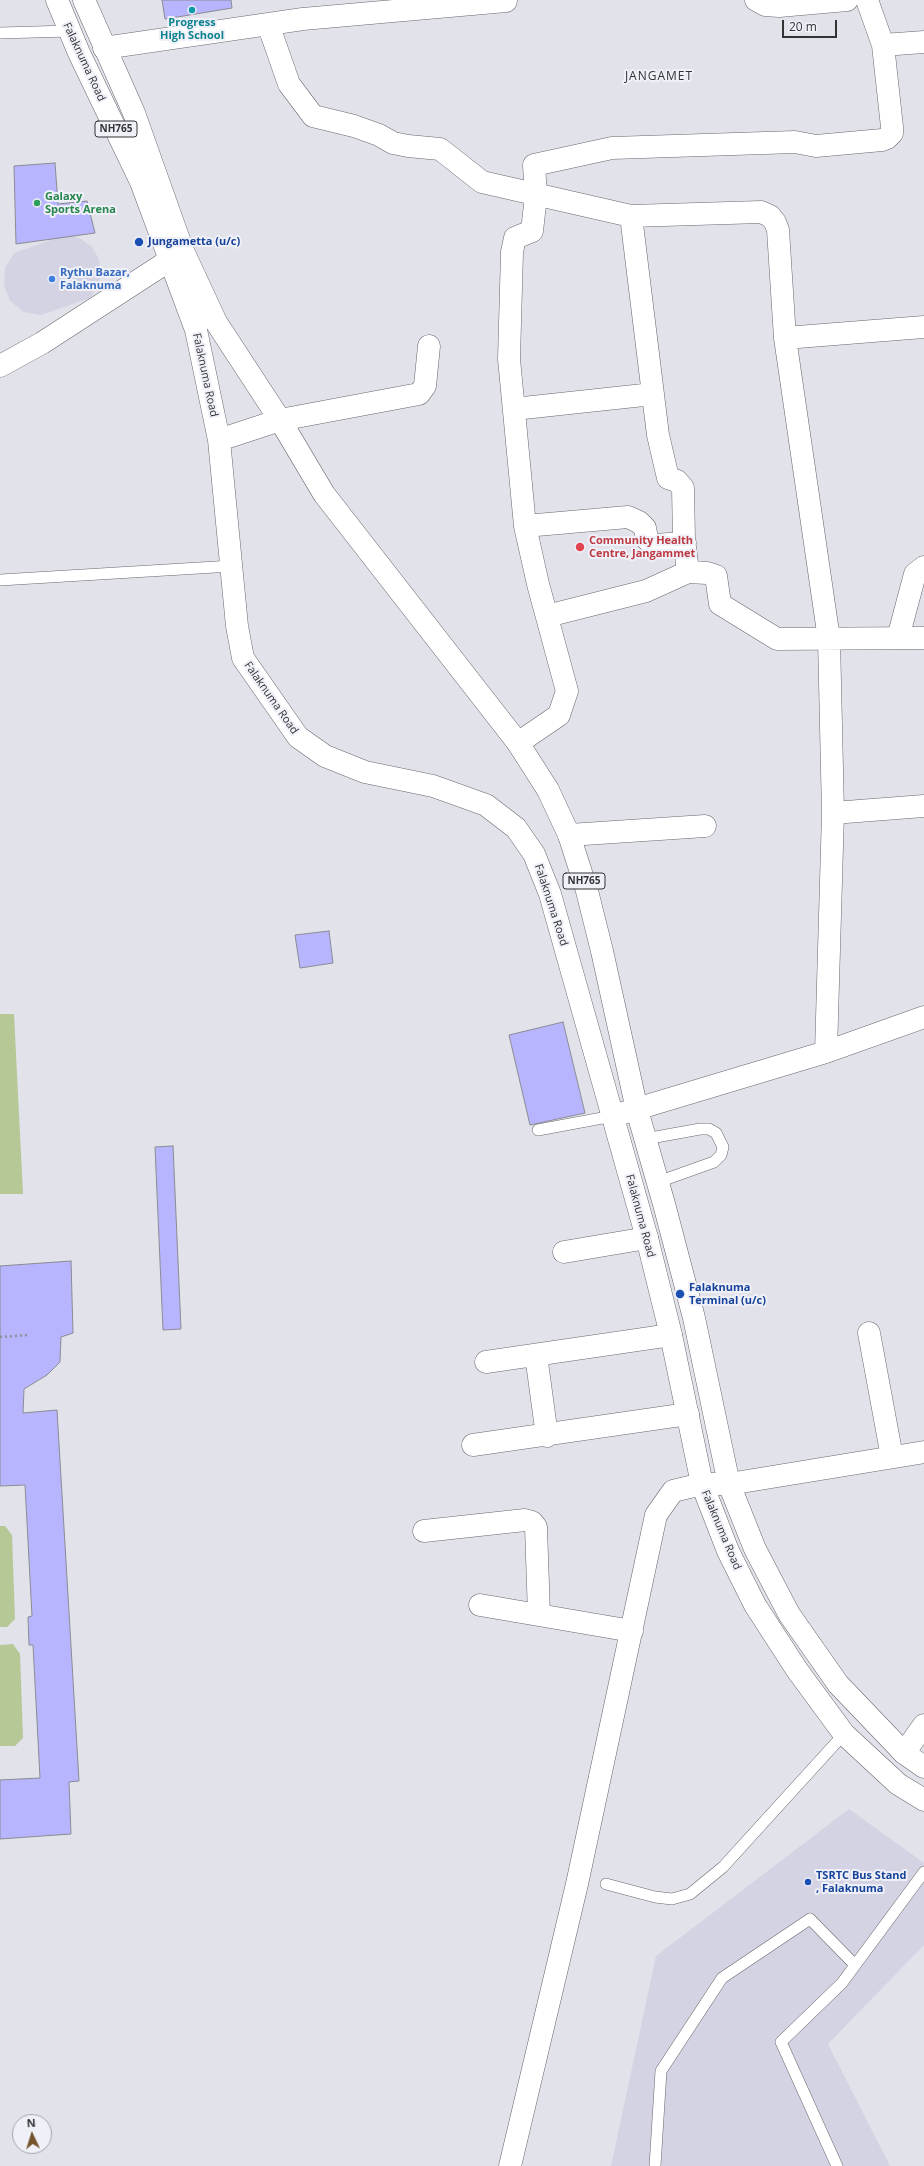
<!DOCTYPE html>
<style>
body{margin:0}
#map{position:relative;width:924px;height:2166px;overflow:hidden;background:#e2e2eb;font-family:"Open Sans",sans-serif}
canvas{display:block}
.north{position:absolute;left:12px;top:2114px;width:40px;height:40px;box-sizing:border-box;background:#eff0f8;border:1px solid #a4a4aa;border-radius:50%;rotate:356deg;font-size:11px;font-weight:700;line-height:16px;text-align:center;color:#333336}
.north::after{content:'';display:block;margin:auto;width:14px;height:18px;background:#75542b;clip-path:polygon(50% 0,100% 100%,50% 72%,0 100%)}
.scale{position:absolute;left:782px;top:20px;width:55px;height:18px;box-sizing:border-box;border:2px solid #333336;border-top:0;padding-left:5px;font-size:12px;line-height:14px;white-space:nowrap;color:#333336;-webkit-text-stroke:3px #eff0f8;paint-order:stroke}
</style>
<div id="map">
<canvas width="924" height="2166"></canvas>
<div class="north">N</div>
<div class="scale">20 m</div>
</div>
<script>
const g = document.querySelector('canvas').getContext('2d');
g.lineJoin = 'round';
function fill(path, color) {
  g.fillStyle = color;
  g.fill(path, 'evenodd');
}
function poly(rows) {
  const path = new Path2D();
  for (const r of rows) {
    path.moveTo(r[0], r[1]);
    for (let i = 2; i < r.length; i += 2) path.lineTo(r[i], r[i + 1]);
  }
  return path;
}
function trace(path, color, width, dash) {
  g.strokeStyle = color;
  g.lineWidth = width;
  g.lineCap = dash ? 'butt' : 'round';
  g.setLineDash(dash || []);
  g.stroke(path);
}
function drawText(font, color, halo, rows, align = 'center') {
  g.font = font + ' "Open Sans",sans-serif';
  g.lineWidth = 4;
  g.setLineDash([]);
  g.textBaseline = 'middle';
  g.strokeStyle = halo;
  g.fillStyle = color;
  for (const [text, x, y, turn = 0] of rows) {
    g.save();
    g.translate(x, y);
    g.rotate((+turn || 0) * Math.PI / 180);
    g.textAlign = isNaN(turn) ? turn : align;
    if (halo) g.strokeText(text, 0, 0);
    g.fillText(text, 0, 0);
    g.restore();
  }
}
const built = poly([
 [68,234,81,239,92,247,99,259,101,273,98,286,90,298,41,315,24,312,10,301,4,285,5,268,14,253],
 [849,1809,924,1863,924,1945,828,2044,890,2166,611,2166,656,1956]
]);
const green = poly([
 [0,1014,14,1014,23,1194,0,1194],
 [0,1526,5,1526,12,1535,15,1619,7,1627,0,1627],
 [13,1644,20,1654,23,1738,15,1746,0,1746,0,1645]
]);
const building = poly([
 [162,0,231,0,232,8,165,19,162,0],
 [55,163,58,204,87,201,95,233,16,244,14,166,55,163],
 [329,931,333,963,300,968,295,935,329,931],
 [563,1022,585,1113,530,1125,509,1035,563,1022],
 [173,1146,181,1329,163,1330,155,1147,173,1146],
 [71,1261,73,1333,61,1337,60,1362,47,1375,24,1389,23,1413,57,1410,79,1781,69,1782,71,1834,0,1839,0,1780,40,1778,33,1645,29,1645,28,1617,32,1616,25,1485,0,1486,0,1266,71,1261]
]);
const path = poly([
 [0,1337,28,1335]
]);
const lane = poly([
 [0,33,70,31],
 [0,580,232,566],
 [538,1130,613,1116],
 [645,1139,700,1129,709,1129,716,1133,723,1147,721,1155,714,1162,658,1182],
 [606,1884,655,1897,672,1899,690,1894,723,1867,844,1734],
 [655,2166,661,2071,722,1978,810,1919,855,1965],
 [837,2166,781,2042,842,1983,924,1872]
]);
const street = poly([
 [756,0,765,5,779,6,847,0],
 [867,0,883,45,924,42],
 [268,24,289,84,313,116,354,126,379,135,393,143,408,146,440,149,482,182,631,216,761,212,770,216,775,222,778,230,785,338,829,639,833,813,826,1052],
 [104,48,303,19,506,1],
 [631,216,658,435,668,478,677,481,683,488,684,539,688,572,707,573,716,576,720,604,777,639,924,638],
 [785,338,924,327],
 [0,366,42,343,170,260],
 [514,409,653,394],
 [280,420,419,394,425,386,429,346],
 [525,526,628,517,639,522,645,528,647,539,653,545,685,543],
 [547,616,646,591,688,572],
 [898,638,915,574,924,567],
 [518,743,559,715,567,691,538,584,525,526,509,359,512,252,515,238,532,231,536,196,534,165,612,148,795,142,816,146,882,140,887,138,892,133,892,127,883,45],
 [833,813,924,806],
 [569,835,705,826],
 [613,1116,826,1052,924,1017],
 [564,1252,647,1238],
 [869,1333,892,1457],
 [536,1355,547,1436],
 [486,1362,671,1335],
 [473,1445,688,1414],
 [424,1531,525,1520,532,1522,536,1527,539,1615],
 [480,1605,632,1631],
 [904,1753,924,1725],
 [510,2166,577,1884,656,1515,673,1491,702,1484,729,1484,924,1452]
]);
const highway = poly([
 [57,0,79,53,141,182,196,330,219,440,237,626,243,658,298,737,325,756,365,772,433,786,486,805,516,828,534,854,550,894,647,1238,671,1335,702,1484,728,1551,755,1605,797,1670,844,1734,898,1784,924,1800],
 [84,0,134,113,183,251,216,322,280,420,324,494,518,743,548,790,569,835,587,891,602,951,637,1110,664,1204,694,1318,729,1484,755,1549,789,1614,838,1684,904,1753,924,1767],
 [219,440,280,420]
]);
const markers = [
 [192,10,4,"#0f9aa8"],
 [37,203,4,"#2e9e5b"],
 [139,242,5,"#1a4fb4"],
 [52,279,4,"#3f7fe0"],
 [580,547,5,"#e0444e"],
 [680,1294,5,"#1a4fb4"],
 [808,1882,4,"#1a4fb4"]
];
const shields = [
 [116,129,42],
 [584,881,42]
];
const shieldNames = [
 ["NH765",116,129],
 ["NH765",584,881]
];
const cultureNames = [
 ["Progress",192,23],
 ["High School",192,36]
];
const streetNames = [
 ["Falaknuma Road",84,62,65],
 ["Falaknuma Road",205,375,78],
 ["Falaknuma Road",271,698,55],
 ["Falaknuma Road",551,905,72],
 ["Falaknuma Road",640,1216,75],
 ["Falaknuma Road",721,1530,67]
];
const leisureNames = [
 ["Galaxy",45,197],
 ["Sports Arena",45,210]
];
const transitNames = [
 ["Jungametta (u/c)",148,242],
 ["Falaknuma",689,1288],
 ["Terminal (u/c)",689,1301],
 ["TSRTC Bus Stand",816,1876],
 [", Falaknuma",816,1889]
];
const shopNames = [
 ["Rythu Bazar,",60,273],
 ["Falaknuma",60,286]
];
const healthNames = [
 ["Community Health",589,541],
 ["Centre, Jangammet",589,554]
];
const neighbourhoodNames = [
 ["JANGAMET",659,77]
];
fill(built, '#d3d3e3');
fill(green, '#b5c895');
fill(building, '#b7b5fd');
trace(building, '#8b8b93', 1);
trace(lane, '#67676e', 12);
trace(street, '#67676e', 23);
trace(highway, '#67676e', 23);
trace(path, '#909097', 2.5, [2, 3]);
trace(lane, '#fff', 11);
trace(street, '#fff', 22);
trace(highway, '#fff', 22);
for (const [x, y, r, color] of markers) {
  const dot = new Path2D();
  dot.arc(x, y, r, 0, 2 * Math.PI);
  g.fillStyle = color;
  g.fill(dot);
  trace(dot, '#eff0f8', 1.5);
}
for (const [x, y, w] of shields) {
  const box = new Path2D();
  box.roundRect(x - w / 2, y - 8, w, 16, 3);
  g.fillStyle = '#eff0f8';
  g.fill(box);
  trace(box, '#333336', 1);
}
drawText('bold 10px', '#333336', null, shieldNames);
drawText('bold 11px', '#0d838f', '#eff0f8', cultureNames);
drawText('11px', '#333336', '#eff0f8', streetNames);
drawText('bold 11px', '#27864d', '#eff0f8', leisureNames, 'left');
drawText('bold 11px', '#164399', '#eff0f8', transitNames, 'left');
drawText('bold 11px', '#366cbe', '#eff0f8', shopNames, 'left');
drawText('bold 11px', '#be3a42', '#eff0f8', healthNames, 'left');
g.letterSpacing = '1px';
drawText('12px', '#333336', '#eff0f8', neighbourhoodNames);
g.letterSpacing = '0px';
</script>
